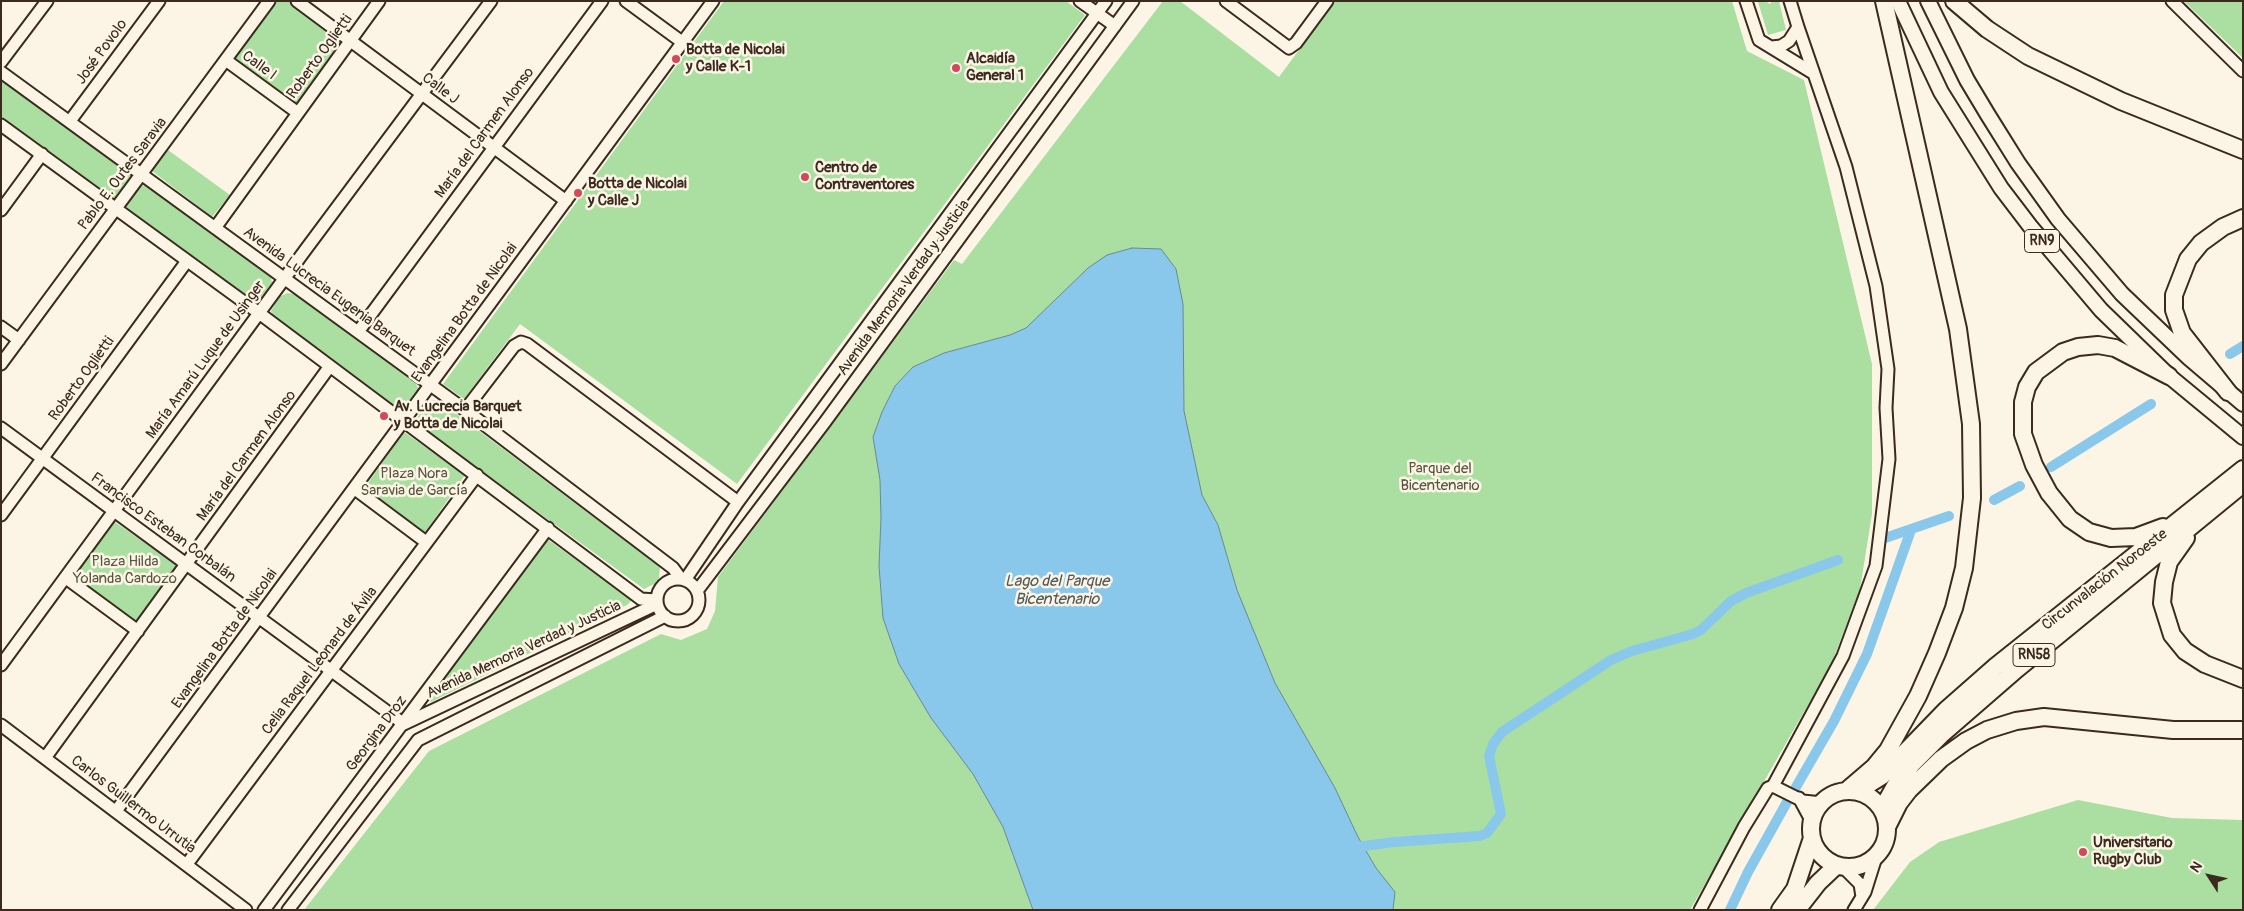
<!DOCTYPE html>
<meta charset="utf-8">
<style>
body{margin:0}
#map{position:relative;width:2244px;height:911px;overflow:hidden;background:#fcf5e5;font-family:Pangolin,sans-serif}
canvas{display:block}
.frame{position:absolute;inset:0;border:2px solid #3b2a1e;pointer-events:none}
.north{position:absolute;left:2184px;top:851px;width:50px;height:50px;-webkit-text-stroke:4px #fcf5e5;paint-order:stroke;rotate:305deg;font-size:14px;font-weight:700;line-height:20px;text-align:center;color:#3b2a1e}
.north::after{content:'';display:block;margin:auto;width:18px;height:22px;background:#3b2a1e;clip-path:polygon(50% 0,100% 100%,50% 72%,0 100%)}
</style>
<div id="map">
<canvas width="2244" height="911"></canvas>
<div class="frame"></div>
<div class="north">N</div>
</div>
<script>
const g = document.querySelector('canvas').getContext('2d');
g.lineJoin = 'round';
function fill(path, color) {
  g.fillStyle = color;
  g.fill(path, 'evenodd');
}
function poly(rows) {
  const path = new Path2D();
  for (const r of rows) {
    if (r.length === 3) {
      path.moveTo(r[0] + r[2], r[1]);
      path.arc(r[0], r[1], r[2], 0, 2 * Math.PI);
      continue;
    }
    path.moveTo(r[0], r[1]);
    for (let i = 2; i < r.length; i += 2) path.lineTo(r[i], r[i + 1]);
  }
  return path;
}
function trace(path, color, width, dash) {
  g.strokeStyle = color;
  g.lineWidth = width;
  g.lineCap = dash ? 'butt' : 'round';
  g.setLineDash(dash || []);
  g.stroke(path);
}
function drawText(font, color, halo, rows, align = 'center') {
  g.font = font + ' Pangolin,sans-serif';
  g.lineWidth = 5;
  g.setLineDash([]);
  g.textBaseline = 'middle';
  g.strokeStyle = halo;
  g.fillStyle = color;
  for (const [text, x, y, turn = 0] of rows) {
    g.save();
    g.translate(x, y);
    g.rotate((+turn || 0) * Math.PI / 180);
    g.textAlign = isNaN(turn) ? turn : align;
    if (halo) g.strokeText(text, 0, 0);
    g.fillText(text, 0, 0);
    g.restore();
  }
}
const green = poly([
 [275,1,291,1,345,41,296,107,232,60],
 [724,1,1066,1,1085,15,737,484,520,324,464,399,443,384],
 [1163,1,1180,1,1279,77,1335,1,1732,1,1747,51,1804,80,1872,364,1872,514,1860,589,1831,665,1690,910,304,910,429,751,661,634,681,640,707,629,715,611,718,577,954,260,962,264],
 [1765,1,1770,4,1772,1,1779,1,1786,30,1768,35,1758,2],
 [2184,1,2243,1,2243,58,2193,10],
 [1,80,132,175,114,201,1,117],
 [168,150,230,195,212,217,152,171],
 [149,185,271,277,272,283,258,302,252,304,128,212,126,206,139,186],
 [287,293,296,294,415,382,419,390,406,409,396,410,275,321,271,311,279,297],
 [438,400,660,567,659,578,654,584,644,589,418,425,417,418,429,401],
 [404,432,465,475,424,534,363,490],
 [112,520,178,566,137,623,72,576],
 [547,539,630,598,631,601,627,605,431,702,427,698],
 [2078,800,2172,818,2243,820,2243,910,1873,910,1910,862,1939,842]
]);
const water = poly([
 [1132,248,1161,249,1176,269,1183,304,1184,411,1202,495,1218,525,1237,590,1275,683,1335,788,1358,837,1376,868,1395,892,1393,910,1033,910,1003,827,973,774,931,718,899,664,883,618,879,566,881,518,880,480,873,437,882,412,895,386,913,367,944,353,1010,335,1026,328,1088,268,1107,255,1132,248]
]);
const canal = poly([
 [2230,354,2243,346],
 [2051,467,2151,404],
 [1994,500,2020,486],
 [1885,538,1949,516],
 [1796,787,1834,721,1867,654,1911,530],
 [1349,848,1394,842,1480,836,1487,833,1501,814,1489,756,1493,744,1502,732,1611,660,1632,651,1693,634,1701,630,1731,601,1746,593,1838,560],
 [1730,910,1748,872,1787,802]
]);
const minor = poly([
 [297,1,566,201],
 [626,1,682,42],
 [1080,1,1115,26],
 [1226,1,1289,48,1296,43,1327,1],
 [1746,1,1759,40,1813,73],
 [2172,1,2243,71],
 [1772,47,1781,46,1789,41,1798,27,1790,1],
 [227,61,298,113],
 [1,62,47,1],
 [1,72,465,410,673,568,681,579],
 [70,121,159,1],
 [1,125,259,313,641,599,657,600],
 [1,210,42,154],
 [215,228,379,1],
 [1,327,19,340],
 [358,332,602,1],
 [1,364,269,1],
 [465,410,514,346,521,342,527,344,738,502],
 [1,428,404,724],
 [355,489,426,542],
 [1,515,187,261],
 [66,578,138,631],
 [678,600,21],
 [685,580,738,502,1106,1],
 [697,591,825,422,1133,1],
 [1,665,306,249,491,1],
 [406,723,657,604],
 [1,725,246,910],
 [45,758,330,366],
 [1773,786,1843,656,1876,566,1889,459,1886,408,1888,369,1876,286,1846,167,1798,27],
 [1799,798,1812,822],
 [116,811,713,1],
 [187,864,477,475],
 [1843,867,1860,884,1862,897],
 [264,910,548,528],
 [288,910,418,740,665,616],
 [1700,910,1744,827,1768,788,1773,786,1803,801,1822,803],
 [1854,910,1865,892,1876,857]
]);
const major = poly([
 [1898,1,1941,92,2001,188,2030,226,2101,310,2169,376,2243,437],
 [1928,1,1967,80,1988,115,2018,163,2058,219,2122,294,2189,358,2243,404]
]);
const highway = poly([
 [1954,1,1987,29,2028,56,2121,101,2243,150],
 [2228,392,2182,333,2174,310,2174,295,2188,259,2201,243,2223,227,2243,218],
 [2163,527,2136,537,2111,538,2089,532,2070,519,2049,493,2034,465,2023,434,2023,402,2027,387,2036,372,2063,352,2078,347,2098,345,2115,348,2169,376],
 [2186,538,2169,562,2164,582,2162,603,2172,635,2185,651,2205,664,2243,679],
 [1863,788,1882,776,1946,710,1996,666,2243,469],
 [1849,829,38],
 [1846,791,1874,767,1888,750,1918,696,1937,653,1954,608,1964,568,1972,498,1971,424,1958,329,1884,1],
 [1884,812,1886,802,1895,786,1912,764,1941,735,2017,669,2243,484],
 [1888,825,1899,803,1909,790,1941,759,1966,741,1987,730,2016,721,2044,717,2173,730,2243,730],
 [1780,910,1795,889,1812,838],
 [1797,910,1818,883,1836,866]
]);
const markers = [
 [676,59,5,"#d1495b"],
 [956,68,5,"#d1495b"],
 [805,177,5,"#d1495b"],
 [578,193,5,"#d1495b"],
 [384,416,5,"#d1495b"],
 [2083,852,5,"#d1495b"]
];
const shields = [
 [2042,241,35],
 [2034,655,42]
];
const shieldNames = [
 ["RN9",2042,241],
 ["RN58",2034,655]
];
const poiNames = [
 ["Botta de Nicolai",686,50],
 ["y Calle K-1",686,67],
 ["Alcaidía",966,59],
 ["General 1",966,76],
 ["Centro de",815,168],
 ["Contraventores",815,185],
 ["Botta de Nicolai",588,184],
 ["y Calle J",588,201],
 ["Av. Lucrecia Barquet",394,407],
 ["y Botta de Nicolai",394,424],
 ["Universitario",2093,843],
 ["Rugby Club",2093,860]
];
const streetNames = [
 ["José Povolo",102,52,-54],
 ["Roberto Oglietti",320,57,-54],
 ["Calle I",259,66,36],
 ["Calle J",440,89,37],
 ["María del Carmen Alonso",485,133,-54],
 ["Pablo E. Outes Saravia",123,174,-53],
 ["Avenida Memoria Verdad y Justicia",904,288,-54],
 ["Avenida Lucrecia Eugenia Barquet",329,292,36],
 ["Evangelina Botta de Nicolai",465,313,-54],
 ["María Amarú Luque de Usinger",206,360,-54],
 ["Roberto Oglietti",82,379,-54],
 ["María del Carmen Alonso",247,456,-54],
 ["Francisco Esteban Corbalán",163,528,36],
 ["Circunvalación Noroeste",2105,580,-38],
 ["Evangelina Botta de Nicolai",225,639,-54],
 ["Avenida Memoria Verdad y Justicia",524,650,-25],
 ["Celia Raquel Leonard de Ávila",320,661,-53],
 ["Georgina Droz",377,734,-53],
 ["Carlos Guillermo Urrutia",133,805,37]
];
const parkNames = [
 ["Parque del",1440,469],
 ["Bicentenario",1440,486],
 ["Plaza Nora",414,474],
 ["Saravia de García",414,491],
 ["Plaza Hilda",125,562],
 ["Yolanda Cardozo",125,579]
];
const waterNames = [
 ["Lago del Parque",1057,582],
 ["Bicentenario",1057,600]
];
fill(green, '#abdfa1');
fill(water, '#89c8ea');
trace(water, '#6a8998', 1);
trace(canal, '#89c8ea', 10);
trace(minor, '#3b2a1e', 15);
trace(major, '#3b2a1e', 18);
trace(highway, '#3b2a1e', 20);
trace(minor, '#fcf5e5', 11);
trace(major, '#fcf5e5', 14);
trace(highway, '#fcf5e5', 16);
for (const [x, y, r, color] of markers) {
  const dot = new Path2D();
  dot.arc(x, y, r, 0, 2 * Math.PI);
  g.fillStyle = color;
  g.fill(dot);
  trace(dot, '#fcf5e5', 2);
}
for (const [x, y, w] of shields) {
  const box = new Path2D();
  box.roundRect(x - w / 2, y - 11.5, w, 23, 4);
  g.fillStyle = '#fcf5e5';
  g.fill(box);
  trace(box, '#3b2a1e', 1);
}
drawText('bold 14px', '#3b2a1e', null, shieldNames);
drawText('bold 15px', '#3b2a1e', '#fcf5e5', poiNames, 'left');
drawText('15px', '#3b2a1e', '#fcf5e5', streetNames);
drawText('15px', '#57573f', '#fcf5e5', parkNames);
drawText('italic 16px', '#52595b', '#fcf5e5', waterNames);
</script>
